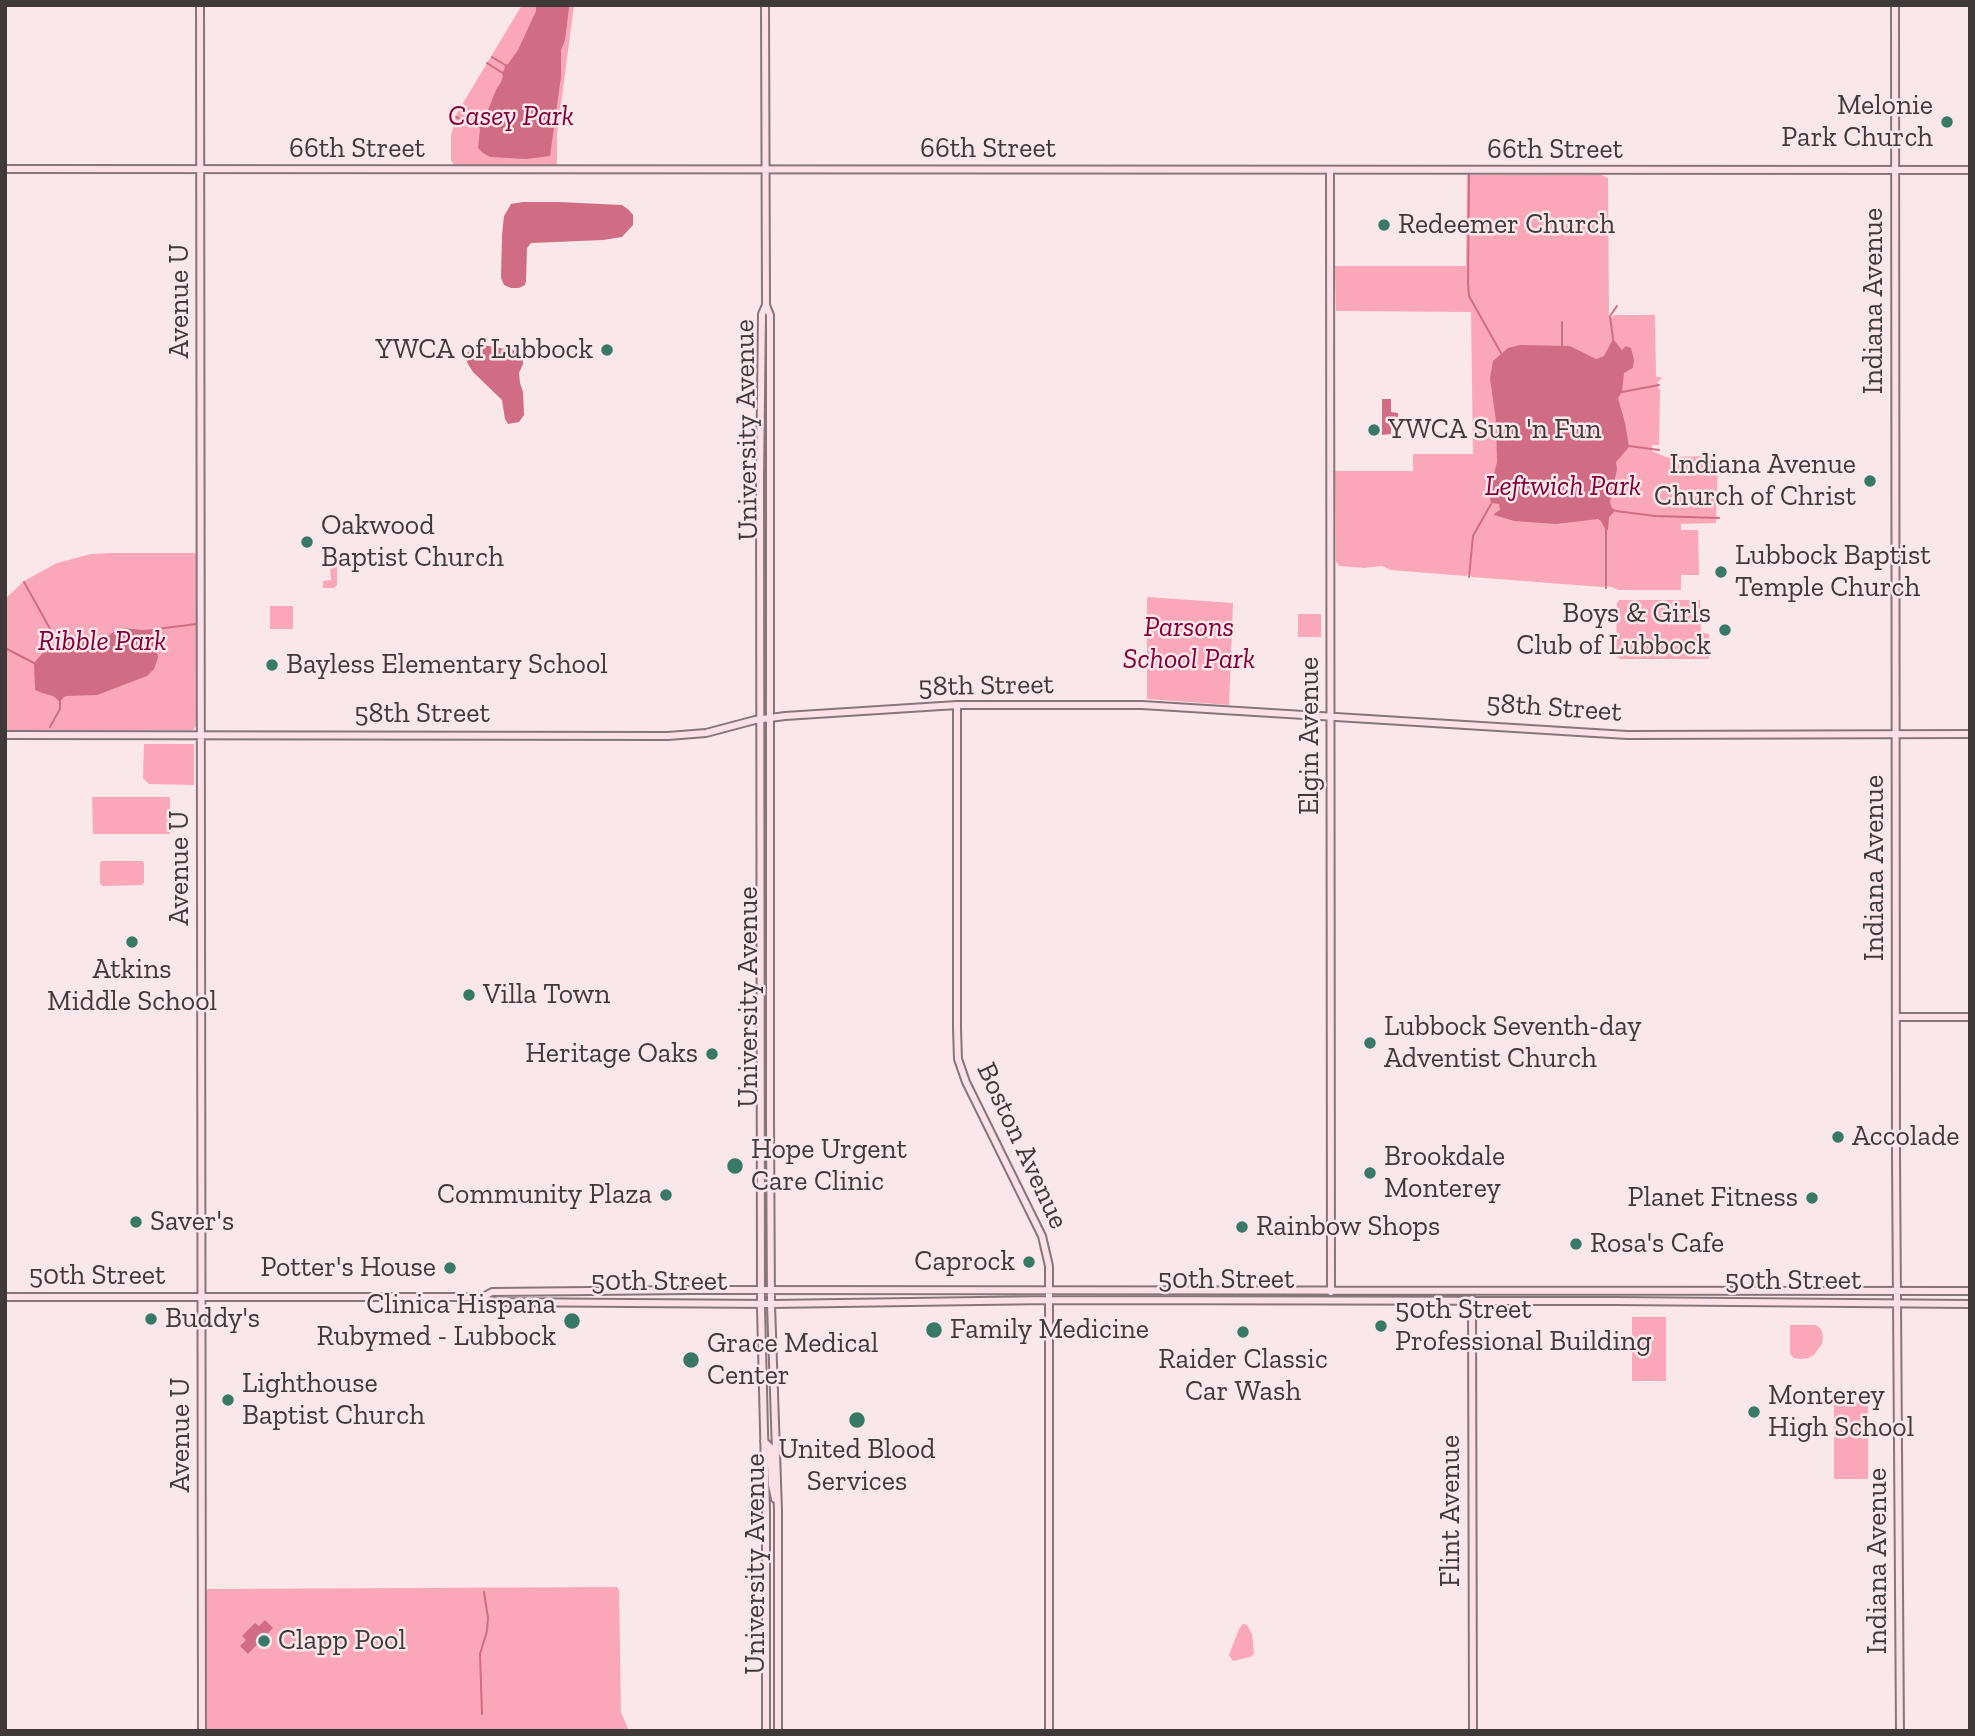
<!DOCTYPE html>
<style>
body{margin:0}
#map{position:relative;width:1975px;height:1736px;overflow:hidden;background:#f9e7ea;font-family:"Zilla Slab",serif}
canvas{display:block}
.frame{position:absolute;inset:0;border:7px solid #40393a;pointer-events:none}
</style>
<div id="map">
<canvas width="1975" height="1736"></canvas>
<div class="frame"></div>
</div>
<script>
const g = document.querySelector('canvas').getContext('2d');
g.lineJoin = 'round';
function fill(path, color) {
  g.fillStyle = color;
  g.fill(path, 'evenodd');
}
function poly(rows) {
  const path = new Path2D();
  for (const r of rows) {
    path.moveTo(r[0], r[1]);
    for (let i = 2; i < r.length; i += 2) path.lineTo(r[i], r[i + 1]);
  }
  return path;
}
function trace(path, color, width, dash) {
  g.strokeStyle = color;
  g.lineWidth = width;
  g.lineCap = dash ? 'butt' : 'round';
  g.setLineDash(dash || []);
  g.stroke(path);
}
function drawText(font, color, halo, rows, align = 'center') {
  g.font = font + ' "Zilla Slab",serif';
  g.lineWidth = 5;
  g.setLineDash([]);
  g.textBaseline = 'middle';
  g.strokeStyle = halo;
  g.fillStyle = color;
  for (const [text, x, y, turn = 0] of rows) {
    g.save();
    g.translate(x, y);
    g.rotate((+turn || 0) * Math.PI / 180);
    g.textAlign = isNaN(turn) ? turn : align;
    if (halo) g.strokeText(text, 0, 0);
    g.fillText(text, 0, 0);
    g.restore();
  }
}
const green = poly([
 [522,5,574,5,557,135,557,166,454,165,451,160,451,135,457,113],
 [1467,175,1602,175,1608,178,1609,317,1611,318,1614,315,1655,315,1656,377,1662,377,1658,382,1658,389,1660,389,1659,445,1652,445,1652,451,1666,457,1714,456,1718,460,1716,523,1681,524,1681,530,1698,530,1699,575,1681,575,1681,590,1619,590,1608,586,1602,587,1472,577,1468,573,1466,576,1391,570,1382,566,1364,568,1339,566,1337,562,1336,563,1335,471,1413,471,1413,454,1473,454,1471,312,1336,311,1335,266,1466,266],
 [112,553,196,553,198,555,197,725,193,730,5,731,5,599,24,581,57,563,91,554],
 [330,563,337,563,337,585,334,588,323,588,323,581,331,580],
 [1147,597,1233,603,1229,705,1147,699],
 [1619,600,1700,600,1701,632,1709,634,1709,659,1620,659,1616,656,1617,603],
 [270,606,293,606,293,629,270,629],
 [1298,614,1321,614,1321,637,1298,637],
 [144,744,194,744,194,785,149,784,143,778],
 [92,797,170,797,170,834,93,834],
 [102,861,142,861,144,863,144,883,142,885,102,886,100,883,100,862],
 [1632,1317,1666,1317,1666,1381,1632,1381],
 [1790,1325,1816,1325,1821,1329,1823,1336,1822,1344,1814,1355,1808,1358,1801,1359,1794,1358,1790,1354],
 [1834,1402,1868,1402,1868,1479,1834,1479],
 [617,1587,619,1590,621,1712,629,1731,207,1731,206,1591,208,1589],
 [1243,1624,1247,1625,1252,1634,1254,1654,1250,1657,1233,1661,1229,1655,1239,1629]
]);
const water = poly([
 [536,5,569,5,569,8,565,40,561,50,561,77,550,156,526,159,490,157,483,153,478,148,480,129,478,126,482,125,496,90,501,82,503,76,501,72,504,71,505,65,508,64,518,50,536,11],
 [523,202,559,202,622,205,629,210,633,215,633,225,622,237,603,240,531,243,527,248,526,281,525,285,519,288,511,288,504,285,501,278,502,235,504,216,511,204],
 [1613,339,1622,350,1626,346,1631,348,1634,360,1633,368,1624,373,1622,392,1618,398,1625,423,1629,447,1616,462,1617,469,1610,502,1612,508,1616,510,1609,517,1608,530,1605,529,1601,521,1598,519,1556,524,1514,521,1494,515,1495,513,1500,510,1499,504,1491,503,1489,493,1497,462,1496,421,1490,378,1493,361,1508,348,1520,345,1570,346,1596,359,1604,356],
 [482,345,518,351,523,357,523,364,519,373,520,383,523,392,524,415,519,422,508,424,505,419,502,400,473,372,468,364,465,357,468,352],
 [1382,399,1391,399,1391,412,1398,413,1398,421,1391,422,1391,434,1382,435],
 [124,628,142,630,156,629,150,636,156,645,158,658,154,669,147,676,97,695,67,696,64,697,60,702,53,696,42,693,35,690,34,663,46,649,58,643,72,640,99,641,117,630],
 [265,1620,273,1628,248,1654,240,1646,246,1640,242,1636,255,1623,259,1626]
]);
const stream = poly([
 [492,57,505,65],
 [487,63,501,72],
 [456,117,478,126],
 [1469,175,1468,284,1469,296,1501,353],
 [1562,322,1562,346],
 [1613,339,1610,316,1617,306],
 [1622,392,1659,385],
 [1629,446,1659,450],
 [1616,511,1655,516,1719,518],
 [1469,577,1473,536,1491,504],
 [24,582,58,643],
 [1606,588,1606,530],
 [156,629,197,624],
 [5,648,34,663],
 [50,727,60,709,60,702],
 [482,1714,480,1654,487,1631,488,1618,484,1592]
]);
const secondary = poly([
 [200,5,202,1731],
 [765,5,766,305,762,314,760,478,761,1308,766,1511,766,1731],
 [1895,5,1896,1158,1900,1731],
 [5,169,1970,170],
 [1330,170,1331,1292],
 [766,305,770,315,770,1120,771,1304,778,1511,778,1731],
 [957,705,957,1029,958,1059,966,1082,1042,1236,1049,1266,1049,1731],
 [5,735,668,736,706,733,755,720,785,716,957,705,1142,705,1627,735,1970,734],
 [1896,1017,1970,1017],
 [5,1297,483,1297,492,1292,689,1290,1970,1291],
 [483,1297,492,1302,771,1304,1049,1300,1615,1301,1970,1304],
 [1472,1299,1473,1731],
 [764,1441,770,1447,772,1485,775,1499]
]);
const markers = [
 [1947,122,7,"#377867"],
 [1384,225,7,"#377867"],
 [607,350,7,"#377867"],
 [1374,430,7,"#377867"],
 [1870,481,7,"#377867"],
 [307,542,7,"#377867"],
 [1721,572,7,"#377867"],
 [1725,630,7,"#377867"],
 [272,665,7,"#377867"],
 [132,942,7,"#377867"],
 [469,995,7,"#377867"],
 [1370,1043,7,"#377867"],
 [712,1054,7,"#377867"],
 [1838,1137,7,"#377867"],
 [735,1166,9,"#377867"],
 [1370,1173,7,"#377867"],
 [666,1195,7,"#377867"],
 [1812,1198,7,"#377867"],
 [136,1222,7,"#377867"],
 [1242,1227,7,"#377867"],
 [1576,1244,7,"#377867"],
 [1029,1262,7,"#377867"],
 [450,1268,7,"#377867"],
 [151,1319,7,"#377867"],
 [572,1321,9,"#377867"],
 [1381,1326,7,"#377867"],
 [934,1330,9,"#377867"],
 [1243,1332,7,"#377867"],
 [691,1360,9,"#377867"],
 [228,1400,7,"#377867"],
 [1754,1412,7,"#377867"],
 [857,1420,9,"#377867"],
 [264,1641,7,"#377867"]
];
const poiNames = [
 ["Melonie",1933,106,"right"],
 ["Park Church",1933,138,"right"],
 ["Redeemer Church",1398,225],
 ["YWCA of Lubbock",593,350,"right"],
 ["YWCA Sun 'n Fun",1388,430],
 ["Indiana Avenue",1856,465,"right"],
 ["Church of Christ",1856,497,"right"],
 ["Oakwood",321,526],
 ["Baptist Church",321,558],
 ["Lubbock Baptist",1735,556],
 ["Temple Church",1735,588],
 ["Boys & Girls",1711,614,"right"],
 ["Club of Lubbock",1711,646,"right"],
 ["Bayless Elementary School",286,665],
 ["Atkins",132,970,"center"],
 ["Middle School",132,1002,"center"],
 ["Villa Town",483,995],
 ["Lubbock Seventh-day",1384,1027],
 ["Adventist Church",1384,1059],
 ["Heritage Oaks",698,1054,"right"],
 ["Accolade",1852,1137],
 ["Hope Urgent",751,1150],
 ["Care Clinic",751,1182],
 ["Brookdale",1384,1157],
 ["Monterey",1384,1189],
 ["Community Plaza",652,1195,"right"],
 ["Planet Fitness",1798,1198,"right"],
 ["Saver's",150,1222],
 ["Rainbow Shops",1256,1227],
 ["Rosa's Cafe",1590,1244],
 ["Caprock",1015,1262,"right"],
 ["Potter's House",436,1268,"right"],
 ["Clinica Hispana",556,1305,"right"],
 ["Rubymed - Lubbock",556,1337,"right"],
 ["50th Street",1395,1310],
 ["Professional Building",1395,1342],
 ["Buddy's",165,1319],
 ["Family Medicine",950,1330],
 ["Grace Medical",707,1344],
 ["Center",707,1376],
 ["Raider Classic",1243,1360,"center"],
 ["Car Wash",1243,1392,"center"],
 ["Lighthouse",242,1384],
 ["Baptist Church",242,1416],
 ["Monterey",1768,1396],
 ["High School",1768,1428],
 ["United Blood",857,1450,"center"],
 ["Services",857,1482,"center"],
 ["Clapp Pool",278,1641]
];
const parkNames = [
 ["Casey Park",511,117],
 ["Leftwich Park",1563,487],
 ["Parsons",1189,628],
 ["School Park",1189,660],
 ["Ribble Park",102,642]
];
const streetNames = [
 ["66th Street",357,149],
 ["66th Street",988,149],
 ["66th Street",1555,150],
 ["Avenue U",180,301,-90],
 ["Indiana Avenue",1874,301,-90],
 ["University Avenue",747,430,-91],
 ["58th Street",986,686,-1],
 ["58th Street",1554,708,4],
 ["58th Street",422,714],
 ["Elgin Avenue",1310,736,-90],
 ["Avenue U",180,868,-90],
 ["Indiana Avenue",1875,868,-90],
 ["University Avenue",749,997,-90],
 ["Boston Avenue",1022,1146,65],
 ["50th Street",97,1276],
 ["50th Street",1226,1280],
 ["50th Street",1793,1281],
 ["50th Street",659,1282],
 ["Avenue U",181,1435,-90],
 ["Flint Avenue",1451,1511,-90],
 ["Indiana Avenue",1878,1561,-90],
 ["University Avenue",756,1564,-90]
];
fill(green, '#faa8b9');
fill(water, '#d06d84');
trace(stream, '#d06d84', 2);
trace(secondary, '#867679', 10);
trace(secondary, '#fbe1e7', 6);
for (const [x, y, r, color] of markers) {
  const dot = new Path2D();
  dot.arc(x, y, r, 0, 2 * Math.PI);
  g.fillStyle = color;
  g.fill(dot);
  trace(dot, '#f9e7ea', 2.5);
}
drawText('28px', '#40393a', '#f9e7ea', poiNames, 'left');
drawText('italic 28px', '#820037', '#f9e7ea', parkNames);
drawText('28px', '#40393a', '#f9e7ea', streetNames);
</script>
